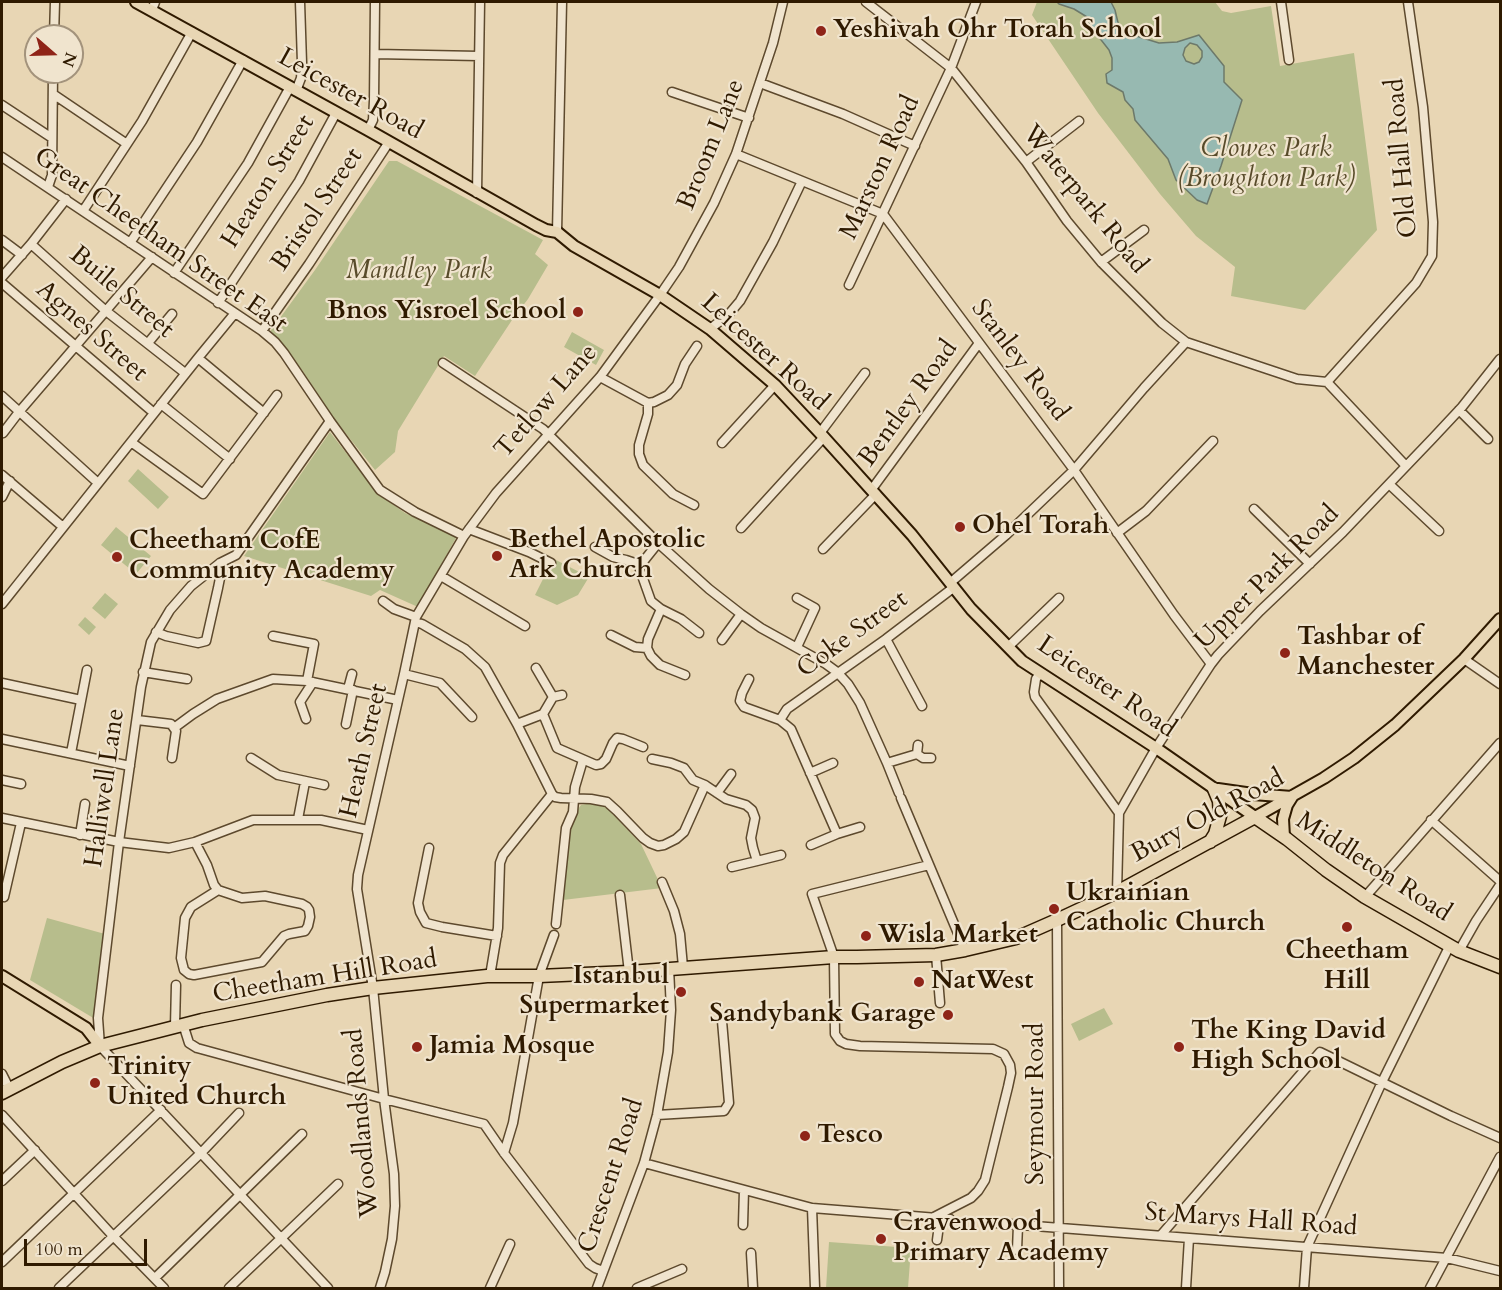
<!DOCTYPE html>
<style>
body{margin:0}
#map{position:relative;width:1502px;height:1290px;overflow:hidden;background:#e8d6b4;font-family:Cardo,serif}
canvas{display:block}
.frame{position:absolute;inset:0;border:3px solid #2f1a00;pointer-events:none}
.north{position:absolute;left:24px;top:24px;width:60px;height:60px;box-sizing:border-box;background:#f0e4ce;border:2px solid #a3937c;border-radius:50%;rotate:110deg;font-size:16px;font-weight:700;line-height:24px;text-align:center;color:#2f1a00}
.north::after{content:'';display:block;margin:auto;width:21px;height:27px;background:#8f2418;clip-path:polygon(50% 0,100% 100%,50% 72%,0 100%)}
.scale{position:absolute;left:24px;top:1239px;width:123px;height:27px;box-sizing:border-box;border:3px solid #2f1a00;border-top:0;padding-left:8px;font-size:18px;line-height:21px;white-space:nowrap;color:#2f1a00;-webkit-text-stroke:4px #f0e4ce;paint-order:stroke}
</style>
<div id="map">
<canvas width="1502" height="1290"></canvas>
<div class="frame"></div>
<div class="north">N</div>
<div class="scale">100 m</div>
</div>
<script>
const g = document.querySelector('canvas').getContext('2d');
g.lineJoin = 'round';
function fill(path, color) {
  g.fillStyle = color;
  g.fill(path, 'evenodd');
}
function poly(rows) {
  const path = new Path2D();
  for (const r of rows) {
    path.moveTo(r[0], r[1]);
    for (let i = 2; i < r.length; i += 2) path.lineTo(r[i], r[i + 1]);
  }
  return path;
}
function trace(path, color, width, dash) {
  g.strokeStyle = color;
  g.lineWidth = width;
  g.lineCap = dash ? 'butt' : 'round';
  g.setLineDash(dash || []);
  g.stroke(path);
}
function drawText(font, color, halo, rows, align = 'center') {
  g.font = font + ' Cardo,serif';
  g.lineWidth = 4.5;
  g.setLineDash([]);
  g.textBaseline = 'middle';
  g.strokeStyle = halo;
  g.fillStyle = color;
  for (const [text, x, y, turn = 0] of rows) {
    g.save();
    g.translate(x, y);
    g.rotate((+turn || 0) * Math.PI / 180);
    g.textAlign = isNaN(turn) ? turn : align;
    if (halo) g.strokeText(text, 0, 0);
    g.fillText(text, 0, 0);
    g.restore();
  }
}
const green = poly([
 [1037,2,1215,2,1222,11,1231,13,1271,6,1280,66,1354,53,1377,230,1305,310,1231,296,1235,267,1196,236,1160,194,1098,113,1032,15],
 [389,161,397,161,543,240,535,254,548,265,528,299,512,320,475,376,444,356,398,431,395,452,375,470,335,420,302,370,269,333,315,270],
 [572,332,604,350,596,365,564,347],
 [330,432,377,493,405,513,457,536,418,607,380,590,371,596,244,556],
 [138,469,169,497,158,509,128,481],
 [116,527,151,556,136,574,101,545],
 [556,560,589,577,578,595,557,605,535,595,551,563],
 [105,593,118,604,105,619,92,608],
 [85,617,96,627,89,635,78,625],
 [592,803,607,808,641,844,662,888,563,900,570,829,576,812,581,805],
 [47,918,105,934,95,1019,30,980],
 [1104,1008,1113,1024,1079,1041,1071,1024],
 [829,1242,911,1248,908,1288,826,1288]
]);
const water = poly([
 [1057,2,1111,2,1115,10,1120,31,1159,43,1177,42,1199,35,1224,66,1224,82,1242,100,1221,166,1207,204,1197,200,1176,180,1168,159,1135,120,1133,109,1125,100,1123,92,1107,83,1106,74,1112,70,1112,58,1109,50,1091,27,1087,17,1074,9,1059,4,1057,2],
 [1190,43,1197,45,1202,51,1202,57,1199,62,1194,64,1186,61,1183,55,1185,48,1190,43]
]);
const minor = poly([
 [866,2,951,68,1026,162,1067,221,1101,262,1162,323,1186,342,1297,379,1327,382,1406,466],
 [1281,2,1289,60],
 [152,10,155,2],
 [54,36,55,2],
 [375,54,479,56],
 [760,83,843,114,915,146],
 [296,91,301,78,302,63,300,2],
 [672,92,749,118],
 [53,94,127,144],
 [2,105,52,138],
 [368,130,373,120,374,101,375,2],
 [736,154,883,214,1074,470,1174,615,1211,664],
 [2,157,262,331,275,342,284,353,330,421,380,490,415,512,464,536],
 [1026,162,1079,121],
 [48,187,52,175,53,72],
 [477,193,480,2],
 [83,211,142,121,192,32],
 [557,232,562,2],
 [2,240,22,255],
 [130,243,197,142,243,60],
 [31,244,106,311,185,373],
 [1101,262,1144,230],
 [174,273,248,163,290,87],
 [2,277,31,244,66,199],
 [2,283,154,413],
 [849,285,951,68,976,2],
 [218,303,299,181,336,113],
 [710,329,729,314,740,301,773,242,802,181],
 [262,331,309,264,389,142],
 [148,343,172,314],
 [198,358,264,413],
 [443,363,543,429,658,543,709,589,741,614,761,628,826,664,837,672,848,684,860,703,887,763,899,793],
 [600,377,648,403,648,414,639,445,639,454,643,465,673,494,694,505],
 [1327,382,1416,283,1432,256,1433,222,1423,107,1408,2],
 [2,396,98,483],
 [648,403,654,402,668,395,677,385,685,364,697,346],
 [161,404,230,459],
 [1459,410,1488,439],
 [3,433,19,412,152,257],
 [820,433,865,373],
 [131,442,203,494,277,395],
 [722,443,775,385],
 [2,475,63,527],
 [1389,484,1439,531],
 [872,489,979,343],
 [2,497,10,481],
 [1254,509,1310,564],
 [741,528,824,437],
 [469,529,529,552,551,563],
 [1117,533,1146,511,1213,441],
 [658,543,646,558,641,565,640,570,651,601,661,609,648,639,647,648,651,656,660,665,685,675],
 [595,547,613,557,626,560,641,565],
 [823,549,876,494],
 [441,576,525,626],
 [950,583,1006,535,1074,470,1144,388,1186,342],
 [797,598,815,608,797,647],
 [383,601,394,609,416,617],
 [2,604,198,358,235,313],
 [661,609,681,619,699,633],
 [415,622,422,624,465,649,485,667,517,724,552,794,555,797,561,798,591,799,607,802,617,811,643,838,650,843,658,846,664,845,676,839,684,832,705,785,693,780,684,768,671,763,652,759],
 [156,632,166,636,198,643,206,641,218,588,221,573,220,563],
 [611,635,635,647,647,648],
 [273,636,314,644,307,681],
 [886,639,922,706],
 [722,640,741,614],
 [1008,647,1059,598],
 [1464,659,1500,684],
 [536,668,553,697,543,714,557,748,596,765,601,764,606,759,613,743,617,738,623,739,643,747],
 [143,672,187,679],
 [1040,673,1036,679,1034,692,1035,697,1119,813],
 [404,674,440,683,472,717],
 [749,679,742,693,740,701,744,707,780,720,791,729,837,834,811,845],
 [2,683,81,700],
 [348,689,352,674],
 [553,697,562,695],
 [306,719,300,702,313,682],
 [137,720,171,724,176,731,172,758],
 [780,720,787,709,886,639,953,588],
 [346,724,353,690],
 [517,724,543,714],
 [174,728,193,714,217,699,273,679,307,681,398,700],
 [2,739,130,766],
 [71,753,87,670],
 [917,754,918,745],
 [251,758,278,775,324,785],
 [887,763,917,754,923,758,931,758],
 [810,773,833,763],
 [2,780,21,784],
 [705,785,726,799,746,805,752,810,755,818,751,838,753,848,757,861,781,855],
 [717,793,731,774],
 [901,798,965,950],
 [2,818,119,842,169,848,195,842,253,820,321,820,368,830],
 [298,819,305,782],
 [1431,820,1500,881],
 [837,834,860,827],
 [80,835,85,804],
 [195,842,207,865,214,885,218,890,242,898,265,896,302,904,307,907,309,910,310,917,308,926,305,931,289,934,284,936,262,962,194,975,189,974,184,970,181,958,185,918,191,907,218,890],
 [429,848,418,903,420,912,426,923,442,927,497,936],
 [929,865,812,894,834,957,835,1034,840,1041,846,1044,860,1046,993,1049,1004,1054,1010,1065,1011,1073,1008,1087,985,1180,978,1191,971,1198,934,1217],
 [732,867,757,861],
 [662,882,674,911,680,934,683,967],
 [1117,892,1119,813,1156,748,1211,664,1218,655,1260,611,1343,532,1433,438,1462,407,1500,359],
 [620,895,629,972],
 [2,896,4,897,21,823],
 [1365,897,1500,743],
 [1057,920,1059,1288],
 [556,924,566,828,573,812,575,787,583,760],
 [1459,951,1476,921,1500,885],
 [936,955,940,1003],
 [490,976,498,928,500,863,503,855,552,794],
 [183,1024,189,1043,197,1048,384,1099,484,1124,504,1153,589,1264,595,1268,603,1271],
 [175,1026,176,985],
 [2,1074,9,1088],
 [2,1115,113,1236,164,1288],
 [657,1115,724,1111,729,1103,722,1021],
 [504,1153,513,1123,539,976,554,935],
 [644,1163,812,1208,950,1219],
 [2,1181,35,1150],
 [812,1208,815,1288],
 [996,1223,1447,1258,1500,1271],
 [743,1225,744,1190],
 [1161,1235,1320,1052,1451,1116,1500,1138],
 [937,1240,940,1218],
 [1017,1250,1018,1225],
 [751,1253,753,1288],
 [2,1262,161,1110],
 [155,1278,302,1134],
 [59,1288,201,1153,239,1113],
 [229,1288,338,1184],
 [328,1288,100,1046,98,1018,119,842,141,687,151,642,170,610,191,586,220,563,236,555,330,421],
 [380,1288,385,1272,392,1239,395,1206,394,1174,384,1099,373,988,357,889,358,875,404,674,416,617,464,536,496,493,600,377,660,295,679,267,714,203,736,154,773,43,783,2],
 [490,1288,510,1244],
 [597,1288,644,1163,657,1115,668,1052,671,1010,669,968],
 [637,1288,682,1269],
 [1186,1288,1189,1238],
 [1304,1288,1307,1247,1382,1082,1450,945],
 [1430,1288,1500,1157]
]);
const major = poly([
 [136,2,368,130,536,225,546,230,557,232,574,246,660,295,710,329,775,385,820,433,912,535,971,609,1022,661,1156,748,1255,817,1324,778,1354,758,1395,725,1464,659,1500,619],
 [1218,789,1253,794,1292,797],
 [1284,837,1283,819,1287,805,1292,797],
 [2,976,86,1028,100,1046]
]);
const highway = poly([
 [1210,842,1215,834,1220,816,1219,801,1214,789],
 [2,1093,62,1062,100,1046,202,1020,327,995,373,988,487,976,539,976,629,972,834,957,857,957,936,955,965,950,1016,938,1057,920,1117,892,1255,817,1287,839,1326,870,1365,897,1459,951,1500,967]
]);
const markers = [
 [821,31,6,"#8f2418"],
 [578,312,6,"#8f2418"],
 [960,527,6,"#8f2418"],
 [497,556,6,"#8f2418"],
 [117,557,6,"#8f2418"],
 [1285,653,6,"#8f2418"],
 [1054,909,6,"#8f2418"],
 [1347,927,6,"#8f2418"],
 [866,936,6,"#8f2418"],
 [919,982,6,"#8f2418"],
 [681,992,6,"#8f2418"],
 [948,1015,6,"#8f2418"],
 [417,1047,6,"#8f2418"],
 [1179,1047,6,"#8f2418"],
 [95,1083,6,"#8f2418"],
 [805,1136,6,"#8f2418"],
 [881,1239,6,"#8f2418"]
];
const poiNames = [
 ["Yeshivah Ohr Torah School",833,31],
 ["Bnos Yisroel School",566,312,"right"],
 ["Ohel Torah",972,527],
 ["Bethel Apostolic",509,541],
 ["Ark Church",509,571],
 ["Cheetham CofE",129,542],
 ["Community Academy",129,572],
 ["Tashbar of",1297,638],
 ["Manchester",1297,668],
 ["Ukrainian",1066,894],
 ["Catholic Church",1066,924],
 ["Wisla Market",878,936],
 ["Cheetham",1347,952,"center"],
 ["Hill",1347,982,"center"],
 ["Istanbul",669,977,"right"],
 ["Supermarket",669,1007,"right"],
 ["NatWest",931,982],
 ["Sandybank Garage",936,1015,"right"],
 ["The King David",1191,1032],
 ["High School",1191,1062],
 ["Jamia Mosque",429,1047],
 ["Trinity",107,1068],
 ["United Church",107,1098],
 ["Tesco",817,1136],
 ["Cravenwood",893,1224],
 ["Primary Academy",893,1254]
];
const streetNames = [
 ["Leicester Road",350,95,29],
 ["Broom Lane",712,145,-68],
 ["Old Hall Road",1403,158,-95],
 ["Marston Road",881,168,-65],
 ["Heaton Street",269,182,-58],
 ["Waterpark Road",1084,200,51],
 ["Bristol Street",318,210,-56],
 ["Great Cheetham Street East",160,241,35],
 ["Buile Street",121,293,40],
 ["Agnes Street",91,332,41],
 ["Leicester Road",764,353,42],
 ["Stanley Road",1019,361,53],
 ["Tetlow Lane",547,402,-49],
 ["Bentley Road",909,404,-54],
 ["Upper Park Road",1268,578,-45],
 ["Coke Street",853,635,-36],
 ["Leicester Road",1106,688,34],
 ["Heath Street",365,751,-77],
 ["Halliwell Lane",106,788,-82],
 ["Bury Old Road",1208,817,-28],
 ["Middleton Road",1373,868,33],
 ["Cheetham Hill Road",325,978,-9],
 ["Seymour Road",1037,1104,-90],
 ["Woodlands Road",363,1123,-95],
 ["Crescent Road",612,1176,-72],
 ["St Marys Hall Road",1251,1221,4]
];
const parkNames = [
 ["Clowes Park",1266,150],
 ["(Broughton Park)",1266,180],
 ["Mandley Park",419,272]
];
fill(green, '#b7bd8c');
fill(water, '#97b9b1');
trace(water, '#6d796a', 1.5);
trace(minor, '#5d492d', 11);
trace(major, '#2f1a00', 14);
trace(highway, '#2f1a00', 15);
trace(minor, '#f0e4ce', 8);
trace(major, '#e8d6b4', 10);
trace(highway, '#e8d6b4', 12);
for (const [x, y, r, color] of markers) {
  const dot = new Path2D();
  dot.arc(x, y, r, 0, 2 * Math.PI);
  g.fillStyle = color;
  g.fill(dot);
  trace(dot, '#f0e4ce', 2);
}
drawText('bold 26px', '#2f1a00', '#f0e4ce', poiNames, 'left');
drawText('26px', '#2f1a00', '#f0e4ce', streetNames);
drawText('italic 26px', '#584b2a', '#f0e4ce', parkNames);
</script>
